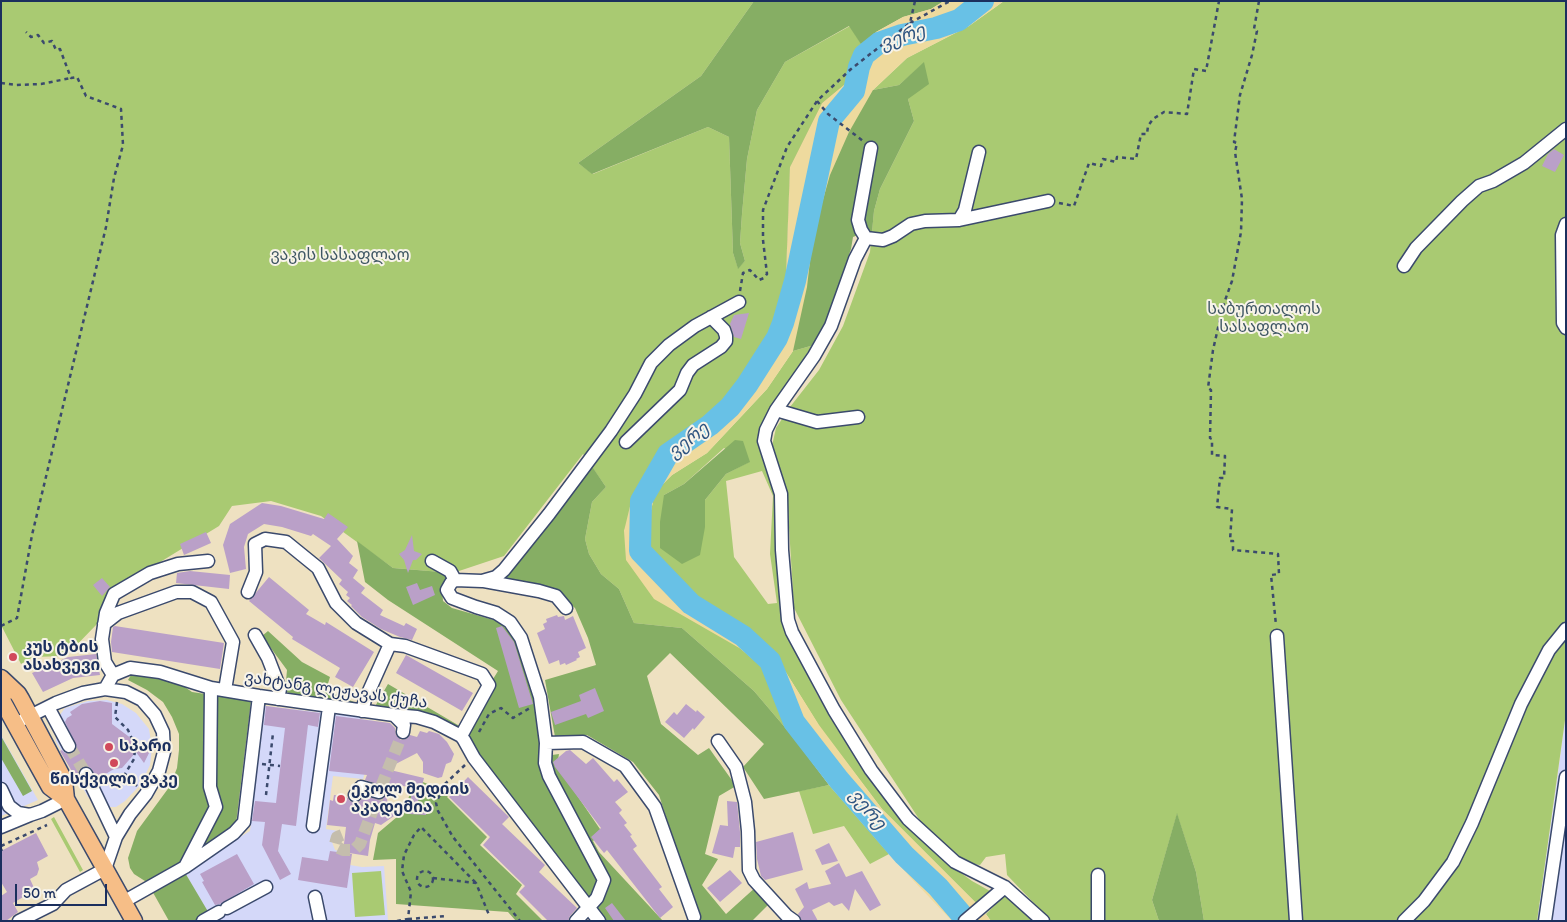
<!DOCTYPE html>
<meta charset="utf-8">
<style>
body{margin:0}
#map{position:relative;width:1567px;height:922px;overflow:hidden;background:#eee1c1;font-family:Itim,sans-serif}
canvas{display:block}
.frame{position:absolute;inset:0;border:2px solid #1b2f5e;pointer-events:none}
.scale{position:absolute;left:15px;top:884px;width:92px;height:22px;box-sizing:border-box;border:2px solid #1b2f5e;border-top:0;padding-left:6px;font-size:15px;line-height:18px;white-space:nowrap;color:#1b2f5e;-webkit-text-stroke:4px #f7f3e8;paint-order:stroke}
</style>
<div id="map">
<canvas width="1567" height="922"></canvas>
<div class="frame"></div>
<div class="scale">50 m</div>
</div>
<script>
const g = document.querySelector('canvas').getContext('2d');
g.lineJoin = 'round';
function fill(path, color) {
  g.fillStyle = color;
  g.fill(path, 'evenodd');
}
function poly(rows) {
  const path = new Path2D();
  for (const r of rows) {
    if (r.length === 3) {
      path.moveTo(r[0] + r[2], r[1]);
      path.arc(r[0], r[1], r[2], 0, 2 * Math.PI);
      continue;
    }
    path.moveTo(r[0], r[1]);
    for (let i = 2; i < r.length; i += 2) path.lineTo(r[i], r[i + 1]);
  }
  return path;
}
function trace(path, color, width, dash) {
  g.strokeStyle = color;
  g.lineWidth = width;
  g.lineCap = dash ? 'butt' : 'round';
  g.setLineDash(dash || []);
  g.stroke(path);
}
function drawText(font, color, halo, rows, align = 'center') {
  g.font = font + ' Itim,"Noto Sans Georgian",sans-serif';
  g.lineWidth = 4;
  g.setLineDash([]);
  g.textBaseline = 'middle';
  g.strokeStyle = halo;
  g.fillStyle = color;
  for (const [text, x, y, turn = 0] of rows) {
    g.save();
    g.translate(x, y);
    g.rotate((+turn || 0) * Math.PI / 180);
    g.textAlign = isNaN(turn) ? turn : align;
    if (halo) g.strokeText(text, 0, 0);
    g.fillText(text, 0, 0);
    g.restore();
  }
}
const built = poly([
 [107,700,122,704,136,713,149,729,152,748,150,765,141,784,125,801,116,807,107,807,100,806,88,797,56,741,56,720,65,708,88,701],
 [265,706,360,717,360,719,375,721,371,753,363,779,333,776,326,829,338,831,332,837,332,842,335,850,345,853,344,864,362,867,384,866,388,921,212,921,184,871,250,831],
 [1566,713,1566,921,1537,921,1558,773],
 [1,735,38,800,1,816]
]);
const green = poly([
 [1,1,754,1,701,76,578,163,593,174,708,127,729,137,733,253,738,268,745,261,740,243,742,214,747,159,757,110,785,62,850,26,866,52,859,77,845,84,790,167,786,275,773,330,742,378,705,421,665,448,624,531,741,649,762,667,794,738,754,691,682,628,634,623,619,589,601,574,589,554,585,539,592,502,606,487,583,454,504,556,453,573,393,568,321,516,271,501,232,506,219,526,139,575,98,623,66,656,33,657,21,664,1,625],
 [1004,1,1566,1,1566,713,1537,921,1204,921,1196,872,1177,814,1152,900,1159,921,1051,921,1007,875,1005,854,986,857,980,865,972,864,958,857,921,822,841,700,794,608,787,495,772,446,776,428,790,407,819,370,843,326,870,252,874,211,880,189,914,121,908,99,924,63,899,85,873,90,907,58,969,26],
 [814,345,761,424,760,443,777,493,787,632,818,696,839,727,954,868,972,881,990,891,980,907,882,809,821,729,772,650,763,642,698,602,665,572,647,547,649,520,655,492,672,475,707,453,767,389,793,351],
 [724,448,749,462,726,474,705,500,664,495,684,484],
 [762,471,773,496,770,554,777,603,768,604,734,557,726,481],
 [829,785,889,854,870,864,844,826,813,834,799,791],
 [54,817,83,870,80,872,51,819],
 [381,871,385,915,355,917,352,873],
 [1005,895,1033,921,991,921,986,914]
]);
const forest = poly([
 [754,1,944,1,931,9,903,17,876,32,866,52,849,26,785,62,757,110,747,159,742,214,740,243,745,261,738,269,733,253,729,137,708,127,592,174,578,163,701,76],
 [924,62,929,84,908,99,914,121,880,189,874,211,872,232,865,232,853,237,851,249,825,325,814,345,793,351,780,302,786,275,790,167,822,103,845,84,873,90,899,85],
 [735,440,743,441,750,462,726,474,705,500,705,527,700,555,682,564,660,548,660,522,664,495,684,484],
 [589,462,606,487,592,502,585,539,589,554,601,574,619,589,634,623,682,628,754,691,794,738,829,785,764,799,743,767,764,744,670,653,647,676,661,724,698,755,709,748,736,786,719,796,705,854,718,859,702,885,726,914,757,886,776,897,752,921,697,921,698,916,659,795,633,762,587,735,555,737,545,680,596,665,588,638,575,608,555,592,494,582],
 [357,541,393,568,453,573,442,588,443,601,452,608,497,621,514,635,533,683,543,742,542,761,600,880,589,904,466,743,421,716,373,710,388,684,463,728,498,671,388,600,365,582],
 [268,631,302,662,330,677,326,690,354,702,353,706,285,692,287,670,262,636],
 [139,674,182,685,192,692,251,701,236,824,230,833,153,883,145,881,134,874,130,868,128,858,137,831,170,786,177,768,179,750,179,734,172,717,163,702,147,690,128,680,131,675],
 [1,736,32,791,23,796,1,758],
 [559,754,557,766,602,832,593,841,599,852,663,921,601,921,593,909,606,884,553,774,550,764,552,755],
 [415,779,451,793,447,797,487,837,480,845,522,885,516,894,543,921,516,921,508,912,396,904,396,859,373,860,378,833,404,811],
 [1177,813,1196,872,1204,921,1159,921,1152,900],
 [184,871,213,920,212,921,169,921,151,889]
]);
const sand = poly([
 [944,1,1004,1,969,26,907,58,873,90,849,132,830,175,813,235,807,287,793,351,767,389,707,453,672,475,655,492,649,520,647,546,665,572,698,602,763,642,772,650,819,725,882,809,980,907,991,921,952,921,910,877,829,785,794,738,762,667,741,649,654,599,626,560,624,531,633,494,665,448,705,421,742,378,773,330,786,275,790,167,822,103,845,84,859,77,866,52,876,32,903,17,931,9]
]);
const river = poly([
 [967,921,938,887,904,855,839,780,794,722,770,661,743,636,691,604,640,551,641,501,668,454,710,425,730,407,747,385,777,338,783,323,795,281,829,121,854,91,859,67,864,55,879,43,902,35,936,28,959,20,983,1]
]);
const building = poly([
 [1554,149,1564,155,1555,172,1542,166,1548,154],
 [749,313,741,339,734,337,730,324,734,315],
 [262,503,281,506,324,519,328,513,348,527,337,539,353,556,349,563,358,570,353,578,365,588,361,593,383,610,380,615,404,626,406,623,417,629,412,640,400,637,381,629,362,617,351,606,352,605,347,601,350,598,346,595,348,592,339,584,342,580,319,558,331,546,313,534,311,536,282,527,264,524,248,534,244,547,246,569,230,573,223,545,230,524],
 [206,532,211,543,184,555,180,544],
 [412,535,414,551,422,554,416,560,413,560,408,573,404,560,399,554,405,550],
 [190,571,230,575,229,589,176,583,177,573],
 [269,577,309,610,306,614,325,625,326,622,374,652,353,687,335,677,340,668,292,639,293,637,249,601],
 [102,578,110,587,102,596,93,585],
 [417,583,420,590,432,586,435,595,413,605,406,587],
 [557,615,558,617,564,616,565,620,573,616,586,648,578,652,580,657,576,659,577,660,566,665,565,663,560,665,559,660,549,664,537,633,545,629,543,624,547,622,546,619],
 [115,626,224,643,220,669,112,652,111,642,113,627],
 [502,626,514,642,533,704,519,708,496,628],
 [96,654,100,675,73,678,43,692,32,673,68,657],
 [406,655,473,693,462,711,396,673],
 [595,688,604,711,588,718,586,714,555,725,551,712,581,701,579,695],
 [100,701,112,703,112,724,136,742,132,749,151,749,144,763,136,752,122,768,114,769,97,779,91,768,83,767,79,770,79,778,77,780,60,751,62,750,65,753,72,753,77,747,65,722,67,718,72,715,70,712,82,704],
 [686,704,696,712,697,710,705,717,694,730,693,728,684,738,665,722,674,712,677,715],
 [266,706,320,713,318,727,308,725,296,826,282,824,278,851,291,874,280,880,262,845,265,822,252,821,255,801,276,803,285,728,264,725],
 [336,716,390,723,395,728,396,735,401,740,406,739,410,735,417,737,420,731,427,733,429,731,439,734,447,742,454,754,451,762,446,764,442,777,438,778,423,773,423,762,417,753,386,769,424,778,417,805,427,805,426,815,409,814,412,788,399,785,390,790,387,800,394,816,381,825,375,823,370,840,368,856,343,852,346,827,327,825,330,800,333,801,334,795,347,797,350,801,355,803,359,802,364,796,381,800,387,794,384,786,365,780,367,775,329,771],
 [570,750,586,764,593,758,614,782,617,779,628,792,615,802,622,810,619,813,627,823,624,825,632,835,630,836,637,846,633,849,662,887,659,889,673,907,660,918,607,850,604,853,591,837,601,828,555,767,553,762,566,751],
 [468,777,509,817,502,824,545,865,539,872,577,908,570,916,568,921,548,921,519,892,525,886,483,845,490,837,449,797],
 [727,801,737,802,740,832,740,847,735,847,733,858,712,853,720,825,728,826],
 [793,832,803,870,765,880,761,876,757,859,756,842],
 [36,833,48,856,37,862,39,869,37,875,30,879,35,890,13,903,18,912,6,921,1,921,1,896,7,892,1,882,1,851],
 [829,843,838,861,822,865,815,850],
 [330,851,352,854,347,888,298,880,302,857,328,861],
 [237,854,254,884,220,904,215,905,202,882,204,881,200,874],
 [839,863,846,877,862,871,881,905,870,911,855,889,849,911,842,903,834,906,829,902,812,910,818,921,802,921,798,914,804,907,795,889,807,882,809,889,831,884,825,871],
 [730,870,742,883,720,902,707,888],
 [612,903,626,921,614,921,605,908]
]);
const minorTunnel = poly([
 [69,746,86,774],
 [381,787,403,732],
 [342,835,337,837,335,844,337,847,343,850,354,850,360,844,378,796]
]);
const path = poly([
 [1259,1,1254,29,1257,31,1252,55,1240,95,1234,142,1237,143,1235,152,1242,199,1241,232,1232,281,1223,306,1213,350,1208,388,1211,390,1210,438,1212,439,1212,455,1225,456,1224,478,1220,478,1217,507,1232,509,1230,541,1233,541,1233,550,1278,554,1279,574,1271,575,1276,625],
 [910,23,950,1],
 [1,83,16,85,41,84,71,78],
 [817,101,828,114,863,141],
 [1059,203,1074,206,1089,163,1101,166,1103,159,1116,162,1117,157,1136,159,1141,134,1147,134,1148,126,1153,119,1164,112,1187,114,1194,69,1206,71,1219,1],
 [740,291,743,273,750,270,759,280,764,278,767,274,763,240,763,210,787,147,817,101,851,69,910,23,915,1],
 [1,626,17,618,32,535,106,227,114,178,123,145,121,109,86,96,77,77,71,78,60,49,56,50,52,41,44,43,38,35,31,37,26,32],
 [117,702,115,717,128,730,133,741,135,750,134,759,125,774,137,786],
 [479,732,489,714,501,708,513,718,530,708],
 [262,764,280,766],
 [465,765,445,784,436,803,438,811,453,837,520,921],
 [266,795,273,733],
 [1,846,47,825],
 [1,849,2,851],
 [425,879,8],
 [433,878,476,883,489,915],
 [408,919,447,916],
 [397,921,408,919,411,892,402,871,404,855,414,835,421,827,476,883]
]);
const minor = poly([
 [871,148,858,220,861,230,866,238,883,240,893,236,911,224,925,221,959,220,1048,201],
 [959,220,965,210,979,152],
 [1566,224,1562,235,1563,323,1566,328],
 [866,238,855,259,831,326,814,356,776,410,766,430,764,441,781,494,782,550,788,620,792,632,834,710,871,770,908,819,955,862,1005,887,1043,921],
 [1404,266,1416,248,1462,201,1479,186,1493,181,1524,163,1566,129],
 [776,410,817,422,858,417],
 [626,442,680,390,687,373,693,365,721,347,726,341,726,336,724,330,711,317],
 [432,561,450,571,455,580],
 [484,581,539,591,556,596,566,608],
 [248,592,256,572,255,544,265,539,286,542,318,568,336,603,356,623,390,644,365,700,362,711],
 [104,624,118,613,176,592,192,592,211,602,233,642,225,690],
 [255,635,268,658,280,689,278,699],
 [1277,636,1296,921],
 [390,644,405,646,482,674,489,685,461,736],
 [113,675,105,662,102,639,106,613,114,594,150,573,178,564,208,561],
 [105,689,113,675,130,668,160,672,211,688,259,696,394,715,417,717,434,722,461,736,464,740,474,758,599,921],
 [48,707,69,746],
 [394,715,404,725,403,732],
 [718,741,736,767,745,802,748,831,749,870,754,880,787,916,794,921],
 [546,743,583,742,625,766,655,807,694,917],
 [86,774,116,837],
 [1,789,9,806,18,813,30,815,42,811,66,799],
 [355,795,361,787,379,792],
 [313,826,329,707],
 [1,827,30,815],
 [186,865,216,807,210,787,211,688],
 [1098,875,1098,921],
 [315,897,320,921],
 [123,902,185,867,234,833,244,822,259,696],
 [227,908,266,887],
 [19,921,53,904,66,890,105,869,116,837,130,814,146,794,159,771,164,752,163,732,155,715,142,700,126,692,105,689,83,693,56,703,24,719],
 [203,921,219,912],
 [576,921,597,898,604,880,549,776,545,763,546,743,540,697,521,638,510,622,496,613,476,607,452,598,447,590,451,583,455,580,482,581,496,577,504,570,549,514,611,431,635,394,651,363,669,345,695,326,739,302],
 [965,921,1005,887],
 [1404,921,1424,901,1453,862,1472,823,1521,704,1549,650,1566,629],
 [1545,921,1566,777]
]);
const major = poly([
 [1,678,18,694,21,699,64,780,66,799,134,921],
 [1,684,3,702,31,753,50,787,66,799]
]);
const markers = [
 [13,657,5,"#d1495b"],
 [109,747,5,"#d1495b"],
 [114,763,5,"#d1495b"],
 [341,799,5,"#d1495b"]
];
const parkNames = [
 ["ვაკის სასაფლაო",340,256],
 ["საბურთალოს",1264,310],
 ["სასაფლაო",1264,328]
];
const poiNames = [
 ["კუს ტბის",23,648],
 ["ასახვევი",23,666],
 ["სპარი",119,747],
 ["წისქვილი ვაკე",114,780,"center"],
 ["ეკოლ მედიის",351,790],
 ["აკადემია",351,808]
];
const streetNames = [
 ["ვახტანგ ლეჟავას ქუჩა",336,691,8]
];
const waterNames = [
 ["ვერე",903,38,-19],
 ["ვერე",689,441,-38],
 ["ვერე",867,810,50]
];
fill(built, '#d4d8f9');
fill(green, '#a9ca72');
fill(forest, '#86ae64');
fill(sand, '#eeda9e');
trace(river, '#68c1e6', 22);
fill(building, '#baa0c8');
trace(minorTunnel, '#c4bdad', 12, [12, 6]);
trace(minor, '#3b4a6d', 15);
trace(major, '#3b4a6d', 19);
trace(path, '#3b4a6d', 2.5, [4, 4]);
trace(minor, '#fff', 12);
trace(major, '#f6be87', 16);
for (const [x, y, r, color] of markers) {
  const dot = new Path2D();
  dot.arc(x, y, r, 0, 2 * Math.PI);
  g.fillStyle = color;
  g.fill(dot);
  trace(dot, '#f7f3e8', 2);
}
drawText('16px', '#3e5663', '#f7f3e8', parkNames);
drawText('bold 16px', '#1b2f5e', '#f7f3e8', poiNames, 'left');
drawText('16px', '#1b2f5e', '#f7f3e8', streetNames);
drawText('italic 18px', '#2e5480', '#f7f3e8', waterNames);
</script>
